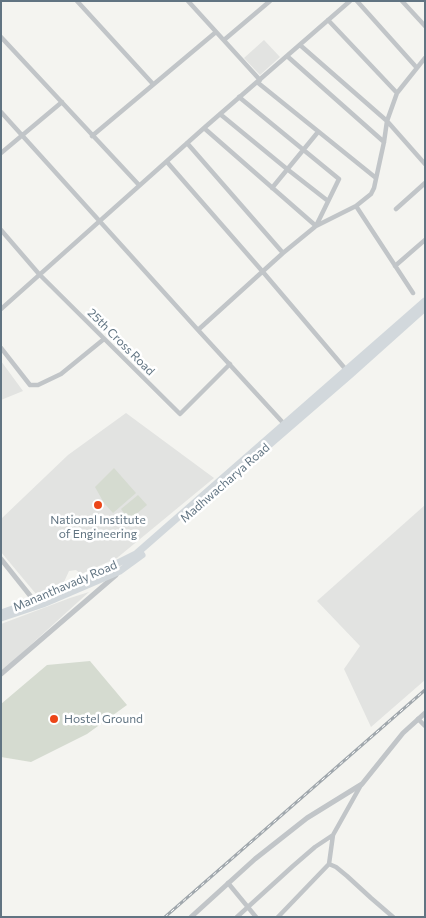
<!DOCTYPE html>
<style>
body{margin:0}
#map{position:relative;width:426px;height:918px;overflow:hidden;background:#f4f4f0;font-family:Commissioner,sans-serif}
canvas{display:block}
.frame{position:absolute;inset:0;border:2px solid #617482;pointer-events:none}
</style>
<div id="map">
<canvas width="426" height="918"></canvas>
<div class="frame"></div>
</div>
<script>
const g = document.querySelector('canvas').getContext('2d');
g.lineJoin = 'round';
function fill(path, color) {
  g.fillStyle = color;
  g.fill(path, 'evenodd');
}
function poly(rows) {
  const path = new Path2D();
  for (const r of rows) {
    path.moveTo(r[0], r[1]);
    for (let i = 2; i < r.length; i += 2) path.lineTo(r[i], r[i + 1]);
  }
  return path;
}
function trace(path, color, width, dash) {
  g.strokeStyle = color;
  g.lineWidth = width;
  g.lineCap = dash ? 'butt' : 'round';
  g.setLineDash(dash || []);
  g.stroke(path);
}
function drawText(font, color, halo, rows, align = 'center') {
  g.font = font + ' Commissioner,sans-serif';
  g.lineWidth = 5;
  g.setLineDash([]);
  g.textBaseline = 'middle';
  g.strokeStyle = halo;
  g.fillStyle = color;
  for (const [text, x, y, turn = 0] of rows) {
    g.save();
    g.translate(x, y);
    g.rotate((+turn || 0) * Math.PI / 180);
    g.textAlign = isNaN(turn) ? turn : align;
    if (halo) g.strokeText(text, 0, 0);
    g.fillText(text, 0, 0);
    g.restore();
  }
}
const built = poly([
 [264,40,280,57,260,75,244,58],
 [1,361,23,391,1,400],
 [126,413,214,478,117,558,81,574,76,570,69,571,64,582,36,594,1,552,1,519,68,455],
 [425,505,425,680,371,727,344,669,360,646,317,601],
 [89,592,24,651,1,672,1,624,70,598]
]);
const green = poly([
 [114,468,136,493,113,513,104,503,95,487],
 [138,495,147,505,129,520,121,509],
 [90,661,127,705,87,734,31,762,1,757,1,704,47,665]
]);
const minor = poly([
 [77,1,153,84],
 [188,1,260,80],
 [357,1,417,68],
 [402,1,425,26],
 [328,20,397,93],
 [1,37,139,185],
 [224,40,270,1],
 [300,45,387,121,425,164],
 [287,56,384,142],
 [257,82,376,178],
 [239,97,339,179,316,226],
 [1,112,198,330,286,426],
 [220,114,287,169,328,201],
 [204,128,316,226],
 [92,136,216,32],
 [187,143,283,253],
 [1,153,62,102],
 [167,162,263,272,348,372],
 [272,188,318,132],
 [356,206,413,293],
 [396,209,425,183],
 [1,230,39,274,180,414,230,364],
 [395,266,425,240],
 [1,309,204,128,350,1],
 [198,330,283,253,316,226,356,206,371,194,374,188,384,142,387,121,397,93,425,58],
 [1,348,30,385,38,385,61,374,104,339],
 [418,719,425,726],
 [329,864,336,867,347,876,371,898,393,917],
 [228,883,256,917],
 [237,917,293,866,315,847,333,835],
 [278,917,329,864,333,835,361,785]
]);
const tertiary = poly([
 [1,559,36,603],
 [1,674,116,575],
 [191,917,255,859,307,818,362,784,403,733,425,713]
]);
const primary = poly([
 [203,502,350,375,425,308],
 [1,613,35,601,96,574,136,554,425,301],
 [1,618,43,604,120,571,142,555]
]);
const rail = poly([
 [165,917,425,690]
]);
const markers = [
 [98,505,5,"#ec4618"],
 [54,719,5,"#ec4618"]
];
const streetNames = [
 ["25th Cross Road",121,342,45],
 ["Madhwacharya Road",225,483,-41],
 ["Mananthavady Road",65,586,-23]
];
const poiNames = [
 ["National Institute",98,520],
 ["of Engineering",98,534],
 ["Hostel Ground",64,719,"left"]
];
fill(built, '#e2e3e1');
fill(green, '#d5dbd0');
trace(minor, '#c1c5c8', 4.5);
trace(tertiary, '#c1c5c8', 5);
trace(primary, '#d2d8dc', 7);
trace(rail, '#a1a8ad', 3);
trace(rail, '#fff', 1, [4]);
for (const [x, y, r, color] of markers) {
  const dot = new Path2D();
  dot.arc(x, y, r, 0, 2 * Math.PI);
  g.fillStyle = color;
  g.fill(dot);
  trace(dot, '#fff', 2);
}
drawText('12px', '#617482', '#fff', streetNames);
drawText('12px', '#617482', '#fff', poiNames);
</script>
